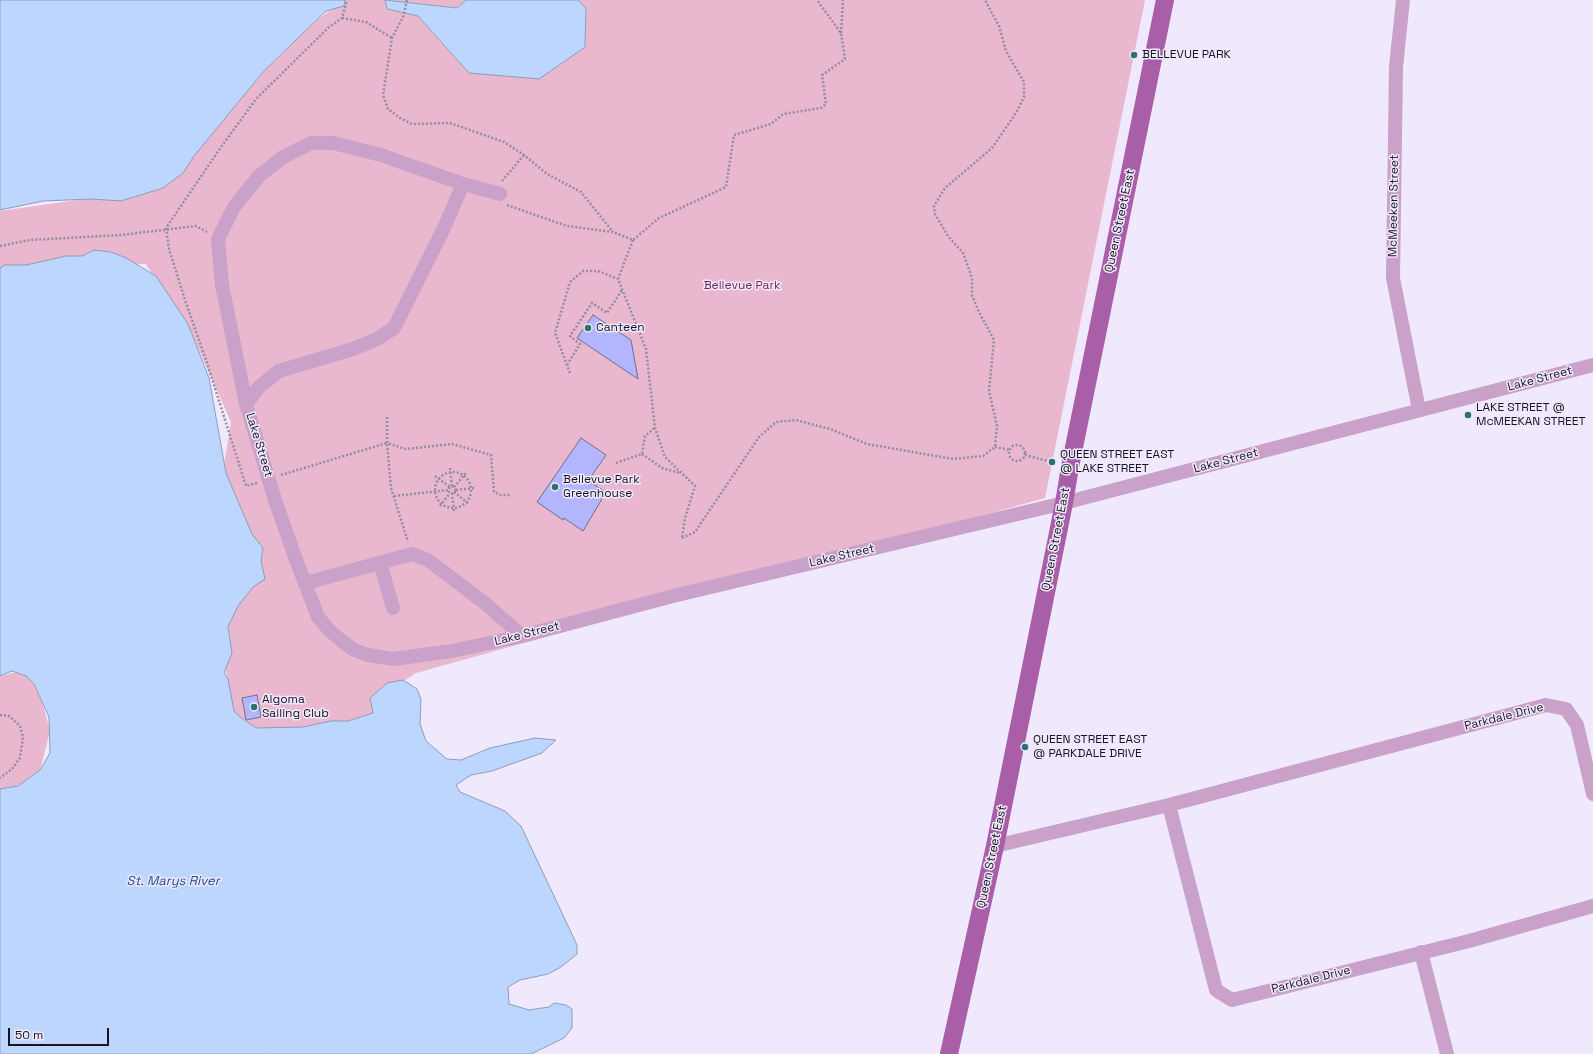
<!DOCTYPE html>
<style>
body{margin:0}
#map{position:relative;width:1593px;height:1054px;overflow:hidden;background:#f0e8fc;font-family:"Space Grotesk",sans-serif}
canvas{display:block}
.scale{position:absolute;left:8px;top:1028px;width:101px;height:18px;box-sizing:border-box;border:2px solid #191420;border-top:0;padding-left:5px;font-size:12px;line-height:14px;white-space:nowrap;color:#191420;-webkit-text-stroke:3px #f0e8fc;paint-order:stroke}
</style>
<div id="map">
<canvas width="1593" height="1054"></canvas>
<div class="scale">50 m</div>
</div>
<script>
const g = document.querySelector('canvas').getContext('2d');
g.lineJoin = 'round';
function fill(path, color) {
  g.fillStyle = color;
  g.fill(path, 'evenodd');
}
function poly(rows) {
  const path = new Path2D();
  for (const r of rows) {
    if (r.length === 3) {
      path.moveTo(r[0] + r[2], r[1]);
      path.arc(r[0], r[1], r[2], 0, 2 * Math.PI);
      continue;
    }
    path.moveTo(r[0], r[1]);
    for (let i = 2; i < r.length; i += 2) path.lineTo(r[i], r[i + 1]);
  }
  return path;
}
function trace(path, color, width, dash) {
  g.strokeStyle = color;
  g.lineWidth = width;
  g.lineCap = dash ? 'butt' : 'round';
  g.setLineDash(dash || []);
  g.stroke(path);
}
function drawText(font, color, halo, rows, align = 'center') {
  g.font = font + ' "Space Grotesk",sans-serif';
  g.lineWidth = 3;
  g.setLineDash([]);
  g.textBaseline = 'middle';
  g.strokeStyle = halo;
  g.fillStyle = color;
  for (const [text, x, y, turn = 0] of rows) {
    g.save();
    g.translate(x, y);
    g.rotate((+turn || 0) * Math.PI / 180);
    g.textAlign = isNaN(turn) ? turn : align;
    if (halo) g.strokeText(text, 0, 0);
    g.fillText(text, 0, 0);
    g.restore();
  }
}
const green = poly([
 [344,0,385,0,387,9,418,16,469,73,586,8,578,0,1145,0,1045,498,416,673,399,684,406,731,260,743,234,711,223,657,217,510,231,422,195,341,146,264,0,268,0,211,163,188,264,71,313,23],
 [388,0,466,0,457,8],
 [26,670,42,701,50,731,40,770,18,786,0,789,0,676]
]);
const water = poly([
 [0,0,345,0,344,6,326,11,264,71,194,156,183,173,163,188,121,201,91,199,43,201,0,210,0,0],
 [385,0,457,8,466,0,578,0,586,8,585,47,539,79,469,73,418,16,387,9,385,0],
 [94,250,111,252,126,258,156,276,188,324,209,378,226,473,252,534,263,548,261,561,265,579,253,587,238,606,228,627,232,653,224,673,228,679,234,711,240,717,256,728,303,727,331,721,348,721,373,713,370,698,387,683,403,680,417,689,421,699,420,724,426,741,447,759,461,760,490,748,535,738,556,740,542,753,492,771,471,775,456,785,460,792,505,811,521,826,577,945,577,954,561,967,548,974,520,980,508,987,509,1004,529,1010,549,1007,554,1003,566,1005,572,1009,572,1028,564,1038,531,1054,0,1054,0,789,18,786,40,770,50,753,49,717,34,684,26,676,12,671,0,676,0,268,5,265,26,265,66,256,82,256,94,250]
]);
const building = poly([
 [593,315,631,340,638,379,577,338,593,315],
 [581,438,606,455,588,481,606,492,583,531,564,518,563,520,537,502,581,438],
 [257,695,261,717,246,720,242,698,257,695]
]);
const path = poly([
 [407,0,403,17,392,38,383,95,388,109,400,118,412,124,450,123,504,142,524,155,547,174,581,192,613,232],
 [342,18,366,22,392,38],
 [841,33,843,0],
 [502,181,524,155],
 [507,205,567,226,613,232,633,240,659,218,726,187,734,135,771,124,783,114,821,108,826,104,822,75,845,59,841,33,817,0],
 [633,240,618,279,646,349,655,428,665,457,695,486,685,518,682,538],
 [0,246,30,240,121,235,196,226,207,232],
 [567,365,580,344,570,336,592,303,607,313,622,290],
 [570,373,555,333,570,282,583,271,598,271,618,279],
 [387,417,387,443,406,449,452,444,491,455,494,492,500,495,510,495],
 [1017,453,8],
 [995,447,1010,450],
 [642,454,662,468,680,473],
 [1025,455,1056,463],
 [616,463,642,454,645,436,655,428],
 [450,468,452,487],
 [453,490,18],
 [281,475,387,443,391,488,408,542],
 [435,476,450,487],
 [257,483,246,486,207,363,185,300,169,249,166,228,219,150,256,99,328,28,342,18,347,0],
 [452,490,3.5],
 [454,487,466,473],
 [456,490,474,488],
 [454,492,469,504],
 [452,493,454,512],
 [394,496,449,490],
 [440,506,450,493],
 [682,538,695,532,759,437,776,422,796,420,830,429,867,444,953,459,983,456,995,447,997,426,989,391,994,340,978,310,972,295,972,278,963,253,948,236,935,214,934,206,945,188,992,148,1016,113,1024,97,1024,82,1006,51,999,26,985,0],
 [0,715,9,716,20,726,23,737,20,758,12,769,0,778]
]);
const minor = poly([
 [1403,0,1396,67,1393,278,1419,410],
 [500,194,463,184,381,155,333,143,311,143,283,157,259,176,234,207,218,239,222,285,246,404,275,500,295,557,318,617,330,631,343,642,354,650,368,655,393,659,452,651,522,636,673,596,1064,503,1593,365],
 [246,404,259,387,279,371,353,349,377,339,394,328,444,228,463,184],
 [380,563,393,608],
 [306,583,412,554,428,560,486,604,522,636],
 [1169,805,1216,990,1232,1000,1469,941,1593,906],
 [995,846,1169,805,1546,705,1566,709,1577,725,1593,794],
 [1421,952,1447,1054]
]);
const major = poly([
 [949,1054,995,846,1064,503,1070,467,1165,0]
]);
const markers = [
 [1134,55,4,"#297371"],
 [588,328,4,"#297371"],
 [1468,415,4,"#297371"],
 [1052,462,4,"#297371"],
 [555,487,4,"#297371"],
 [254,707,4,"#297371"],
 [1025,747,4,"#297371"]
];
const poiNames = [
 ["BELLEVUE PARK",1142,55],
 ["Canteen",596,328],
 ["LAKE STREET @",1476,408],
 ["McMEEKAN STREET",1476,422],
 ["QUEEN STREET EAST",1060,455],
 ["@ LAKE STREET",1060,469],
 ["Bellevue Park",563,480],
 ["Greenhouse",563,494],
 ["Algoma",262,700],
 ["Sailing Club",262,714],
 ["QUEEN STREET EAST",1033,740],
 ["@ PARKDALE DRIVE",1033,754]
];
const streetNames = [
 ["McMeeken Street",1394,206,-89],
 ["Queen Street East",1120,221,-78],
 ["Lake Street",1540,379,-15],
 ["Lake Street",259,445,73],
 ["Lake Street",1226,461,-15],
 ["Queen Street East",1056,539,-79],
 ["Lake Street",842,556,-13],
 ["Lake Street",527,634,-14],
 ["Parkdale Drive",1504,717,-14],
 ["Queen Street East",992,857,-78],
 ["Parkdale Drive",1311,980,-14]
];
const parkNames = [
 ["Bellevue Park",742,286]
];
const waterNames = [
 ["St. Marys River",173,881]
];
fill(green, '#e9b8ce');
fill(water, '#bdd6fd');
trace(water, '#8c9cbb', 1);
fill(building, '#b3b6fe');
trace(building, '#6e6f8d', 1);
trace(path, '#948d9e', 2.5, [2, 2]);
trace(minor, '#caa1c9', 14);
trace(major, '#a95ea8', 18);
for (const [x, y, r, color] of markers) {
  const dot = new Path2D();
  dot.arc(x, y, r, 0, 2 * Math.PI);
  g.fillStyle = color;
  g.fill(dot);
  trace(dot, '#f0e8fc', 1.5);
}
drawText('12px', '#191420', '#f0e8fc', poiNames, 'left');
drawText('12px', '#191420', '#f0e8fc', streetNames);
drawText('12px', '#7c2455', '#f0e8fc', parkNames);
drawText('italic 13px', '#1e4b96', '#f0e8fc', waterNames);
</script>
